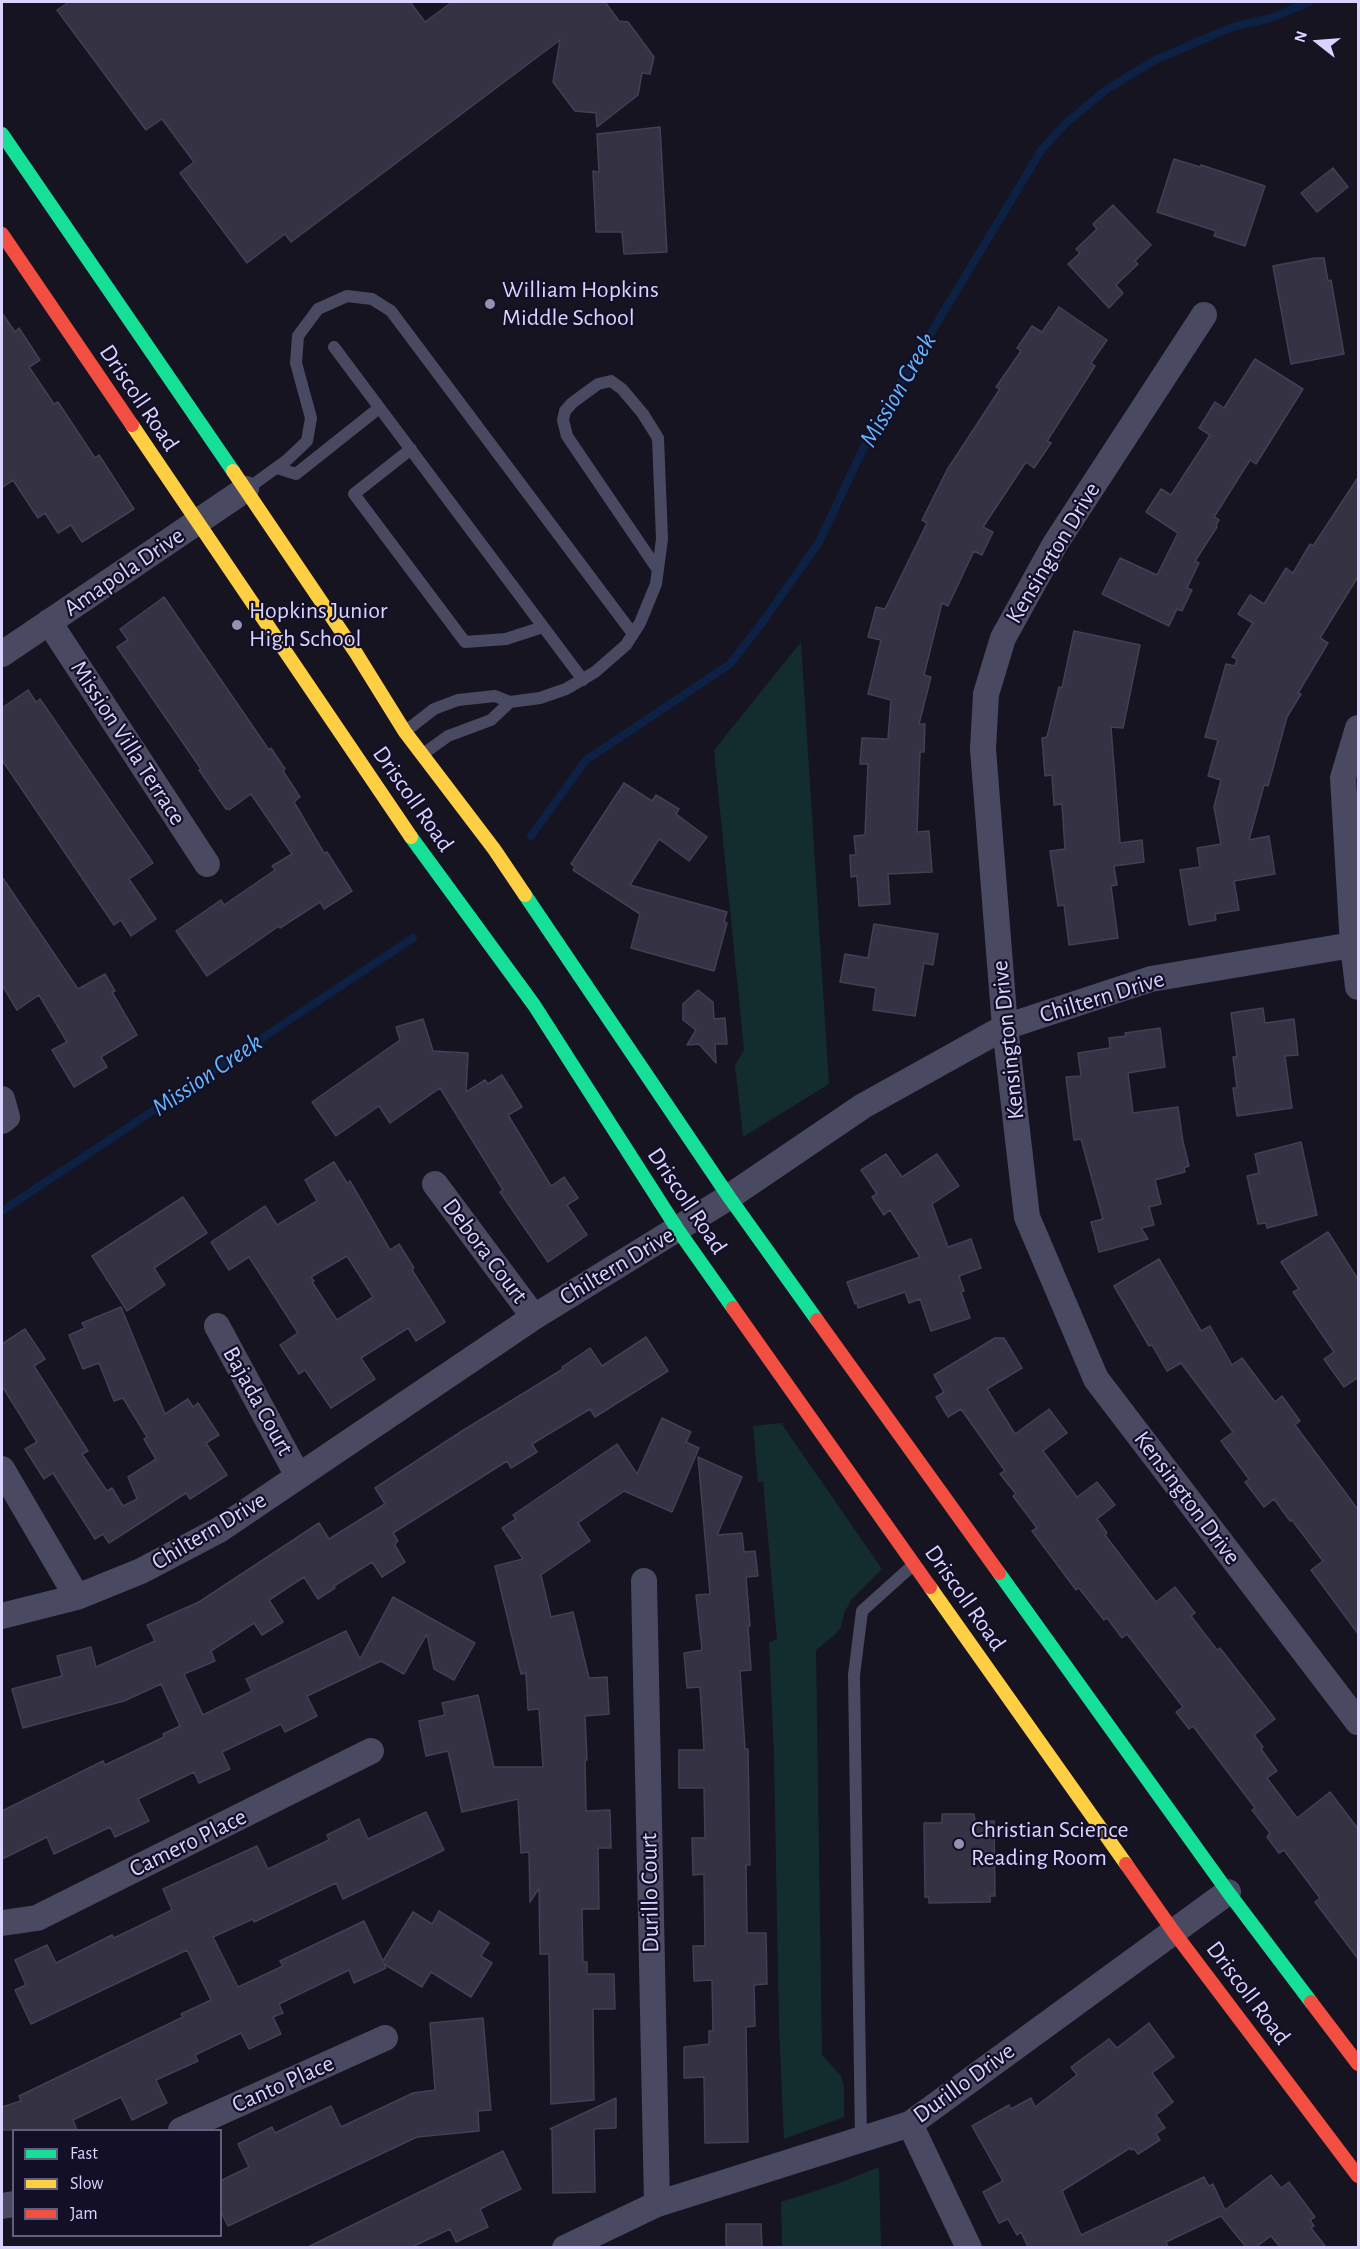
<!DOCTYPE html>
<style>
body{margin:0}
#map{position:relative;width:1360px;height:2249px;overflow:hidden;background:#161421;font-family:"Alegreya Sans",sans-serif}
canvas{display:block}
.frame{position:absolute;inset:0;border:3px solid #d9d4ff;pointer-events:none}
.legend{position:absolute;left:12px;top:2129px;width:210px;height:108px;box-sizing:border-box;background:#130f26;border:2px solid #625e7d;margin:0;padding:8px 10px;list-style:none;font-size:18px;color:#d9d4ff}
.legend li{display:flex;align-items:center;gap:12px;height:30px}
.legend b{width:30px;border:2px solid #625e7d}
.north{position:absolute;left:1288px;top:12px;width:60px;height:60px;-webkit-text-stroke:4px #130f26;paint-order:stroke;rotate:287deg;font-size:16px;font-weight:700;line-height:24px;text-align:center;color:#d9d4ff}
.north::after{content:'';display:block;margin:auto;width:21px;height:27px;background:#d9d4ff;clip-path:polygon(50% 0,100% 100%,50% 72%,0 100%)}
</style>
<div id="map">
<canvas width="1360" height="2249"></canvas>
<div class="frame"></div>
<ul class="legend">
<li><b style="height:8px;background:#16e098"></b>Fast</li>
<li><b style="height:8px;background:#ffcf43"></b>Slow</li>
<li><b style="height:8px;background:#f24e42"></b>Jam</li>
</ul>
<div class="north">N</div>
</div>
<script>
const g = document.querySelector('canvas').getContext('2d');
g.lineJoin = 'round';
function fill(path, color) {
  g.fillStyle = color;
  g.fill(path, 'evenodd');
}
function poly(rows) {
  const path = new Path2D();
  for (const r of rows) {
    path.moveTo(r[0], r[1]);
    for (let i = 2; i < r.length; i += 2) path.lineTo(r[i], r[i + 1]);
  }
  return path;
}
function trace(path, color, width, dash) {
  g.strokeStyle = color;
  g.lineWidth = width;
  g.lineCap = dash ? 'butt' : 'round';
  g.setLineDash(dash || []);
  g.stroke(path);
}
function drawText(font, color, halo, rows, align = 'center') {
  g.font = font + ' "Alegreya Sans",sans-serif';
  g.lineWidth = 4.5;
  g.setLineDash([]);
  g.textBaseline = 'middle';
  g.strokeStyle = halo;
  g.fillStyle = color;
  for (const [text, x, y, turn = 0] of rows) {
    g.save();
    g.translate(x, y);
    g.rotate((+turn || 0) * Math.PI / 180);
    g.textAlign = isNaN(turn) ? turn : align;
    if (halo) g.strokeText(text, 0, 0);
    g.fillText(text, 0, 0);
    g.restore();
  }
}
const green = poly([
 [801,642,829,1084,743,1137,735,1065,744,1050,714,750],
 [781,1423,882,1569,852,1599,844,1613,841,1627,836,1634,816,1650,822,2055,841,2076,844,2086,844,2117,784,2139,779,2027,774,1756,769,1642,777,1639,763,1482,758,1482,753,1426],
 [879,2167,881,2247,782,2247,781,2202,837,2184]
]);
const stream = poly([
 [531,836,586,760,730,664,764,620,819,542,871,432,1042,149,1066,123,1107,89,1155,60,1232,27,1271,18,1309,2],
 [2,1211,413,938]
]);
const building = poly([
 [69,2,410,2,425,22,452,2,605,2,619,21,628,22,654,57,650,74,642,73,638,95,597,127,596,113,575,111,553,82,560,40,291,242,285,234,247,263,180,173,194,162,162,119,146,130,57,10,69,2],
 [660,127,667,252,624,254,622,232,596,232,593,171,599,172,597,134,660,127],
 [1174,159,1200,167,1201,165,1265,186,1245,246,1214,236,1216,231,1157,212,1174,159],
 [1333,168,1348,187,1317,212,1301,193,1333,168],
 [1113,205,1151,245,1135,261,1138,264,1116,285,1123,293,1109,308,1068,264,1080,253,1076,249,1097,229,1093,224,1113,205],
 [1315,258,1324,258,1328,281,1331,280,1344,354,1291,364,1273,266,1315,258],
 [1059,307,1107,340,1091,363,1095,366,1047,441,1051,443,1034,468,1026,462,983,527,993,532,982,555,974,551,948,606,942,603,924,675,931,677,919,724,925,724,924,752,920,752,917,832,929,831,932,872,888,874,890,904,859,906,857,876,851,877,850,855,856,855,854,836,865,835,868,764,860,764,862,738,888,739,891,700,868,694,881,640,868,637,876,607,885,609,927,523,922,520,947,470,1000,389,996,387,1021,351,1017,348,1032,326,1042,332,1059,307],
 [2,313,15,332,19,328,40,360,29,367,54,404,58,402,95,458,99,455,134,509,82,542,71,525,58,533,45,513,38,518,13,480,2,488,2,313],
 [1255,359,1303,389,1256,464,1250,460,1214,517,1219,520,1216,525,1217,527,1195,561,1199,563,1187,588,1192,590,1182,611,1177,609,1169,626,1102,594,1120,558,1157,575,1178,533,1146,512,1161,489,1171,495,1210,435,1199,428,1215,402,1224,408,1255,359],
 [1359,476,1359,575,1320,638,1328,643,1298,693,1301,694,1287,717,1268,786,1264,785,1249,840,1269,836,1275,874,1234,881,1239,910,1215,914,1216,920,1189,925,1180,870,1200,867,1197,848,1221,844,1214,807,1221,780,1208,776,1218,740,1205,737,1226,664,1235,666,1237,659,1232,657,1253,623,1238,614,1250,595,1264,604,1286,568,1293,573,1310,544,1313,546,1359,476],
 [164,597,269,750,271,748,285,769,283,771,300,797,294,802,324,853,327,852,352,891,324,909,320,902,280,928,279,926,207,976,176,931,221,900,224,905,275,870,272,866,292,854,251,794,229,810,227,808,226,809,199,770,201,769,117,647,128,640,120,629,164,597],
 [1074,631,1140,645,1123,728,1111,727,1120,843,1142,840,1144,862,1114,866,1117,885,1111,886,1118,938,1069,945,1064,905,1058,906,1050,851,1065,849,1062,804,1054,805,1052,775,1045,776,1042,738,1047,737,1059,687,1062,688,1074,631],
 [28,690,36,702,40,699,153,863,129,879,156,919,131,936,121,920,114,925,2,760,2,708,28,690],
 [624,783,652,801,656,795,679,809,676,814,707,837,689,861,659,839,630,885,727,912,724,922,727,923,714,971,631,948,640,914,573,870,575,867,571,864,624,783],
 [2,877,78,989,105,974,115,991,112,992,137,1035,101,1057,107,1067,74,1087,52,1050,67,1042,39,995,17,1010,2,985,2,877],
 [874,924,938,934,933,965,924,963,915,1016,873,1010,876,988,840,982,845,954,868,958,874,924],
 [698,990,713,1002,714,1019,725,1018,727,1044,715,1044,716,1063,699,1044,687,1045,696,1030,683,1020,683,1004,698,990],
 [1263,1008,1265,1023,1294,1019,1298,1055,1285,1056,1292,1108,1237,1116,1233,1088,1237,1088,1233,1057,1237,1057,1231,1013,1263,1008],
 [423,1019,433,1051,468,1053,466,1092,485,1080,488,1084,502,1075,522,1107,508,1115,551,1186,564,1177,578,1198,567,1205,587,1235,548,1262,500,1192,503,1190,440,1088,390,1123,379,1106,336,1136,312,1102,400,1040,396,1027,423,1019],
 [1160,1028,1165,1067,1128,1073,1133,1113,1178,1107,1183,1142,1189,1166,1184,1168,1185,1172,1155,1180,1161,1204,1149,1207,1154,1225,1141,1228,1148,1239,1099,1252,1091,1222,1103,1219,1081,1139,1074,1140,1066,1077,1081,1076,1078,1053,1110,1048,1109,1038,1126,1036,1125,1033,1160,1028],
 [1301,1142,1317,1215,1267,1228,1266,1223,1258,1224,1247,1176,1259,1173,1255,1154,1301,1142],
 [886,1154,902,1177,937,1154,959,1186,932,1204,948,1247,971,1239,981,1268,959,1276,964,1291,961,1292,970,1318,931,1331,920,1299,909,1303,905,1292,858,1308,857,1303,855,1304,847,1282,920,1257,890,1210,884,1215,872,1197,877,1194,861,1170,886,1154],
 [334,1162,347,1183,350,1181,390,1250,399,1244,414,1268,412,1270,445,1322,416,1341,408,1328,361,1358,375,1379,331,1408,305,1370,299,1374,280,1345,298,1333,249,1257,229,1270,211,1242,265,1206,277,1225,317,1201,305,1180,334,1162],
 [347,1256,373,1297,337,1320,312,1282,314,1281,311,1277,347,1256],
 [183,1197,207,1233,154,1268,165,1285,127,1311,92,1256,183,1197],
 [1328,1232,1359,1281,1359,1377,1344,1387,1324,1359,1334,1352,1293,1292,1299,1289,1281,1262,1328,1232],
 [1159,1259,1201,1331,1210,1326,1232,1365,1242,1358,1275,1402,1282,1396,1300,1421,1295,1425,1359,1511,1359,1635,1311,1570,1323,1561,1292,1520,1290,1521,1274,1499,1264,1507,1245,1482,1249,1479,1221,1441,1233,1432,1181,1363,1167,1371,1152,1345,1149,1346,1114,1286,1159,1259],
 [121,1307,165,1414,188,1399,193,1407,198,1403,219,1435,206,1443,227,1475,190,1499,186,1493,109,1543,103,1534,95,1539,53,1473,44,1479,25,1449,37,1442,2,1386,2,1344,25,1329,45,1359,34,1366,88,1451,82,1454,107,1491,112,1488,123,1506,137,1499,128,1477,156,1459,144,1439,147,1437,123,1398,114,1401,99,1363,83,1369,69,1335,85,1328,82,1323,121,1307],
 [646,1337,668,1371,595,1417,590,1409,532,1444,537,1452,511,1468,507,1461,393,1533,398,1541,395,1544,396,1547,405,1562,382,1577,372,1562,334,1586,335,1588,318,1599,304,1577,269,1600,283,1622,262,1635,254,1623,211,1651,215,1661,184,1674,203,1715,252,1691,246,1679,346,1631,360,1659,393,1597,475,1643,454,1680,434,1669,427,1634,404,1674,381,1661,307,1696,317,1716,285,1732,281,1724,222,1752,230,1769,199,1783,194,1772,138,1799,149,1821,115,1837,110,1827,54,1854,47,1837,2,1859,2,1811,103,1761,105,1765,164,1737,163,1734,180,1726,161,1684,124,1701,23,1728,12,1689,62,1676,57,1656,91,1647,96,1667,155,1641,147,1625,199,1602,319,1523,329,1539,385,1504,375,1488,462,1431,563,1369,562,1367,590,1348,602,1366,646,1337],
 [995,1338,1004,1338,1022,1368,987,1389,1015,1434,1049,1409,1067,1433,1043,1451,1077,1497,1097,1482,1115,1505,1097,1519,1107,1533,1105,1535,1156,1602,1175,1587,1195,1613,1191,1616,1217,1650,1220,1648,1275,1719,1254,1735,1263,1747,1261,1749,1277,1771,1267,1778,1297,1818,1330,1792,1359,1830,1359,1960,1315,1902,1320,1898,1284,1850,1279,1853,1267,1837,1270,1833,1252,1810,1255,1808,1193,1726,1189,1729,1176,1712,1183,1707,1137,1647,1127,1634,1122,1638,1107,1618,1104,1620,1079,1588,1076,1590,1032,1531,1037,1528,1013,1496,1016,1494,1000,1474,1005,1471,961,1409,948,1417,936,1397,944,1392,934,1375,995,1338],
 [662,1418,691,1432,686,1442,699,1448,672,1512,624,1491,578,1523,590,1541,541,1575,551,1617,573,1612,589,1678,607,1677,609,1714,585,1716,587,1760,585,1760,586,1811,610,1810,611,1848,598,1848,599,1909,582,1909,583,1962,587,1962,587,1974,614,1974,615,2009,593,2009,594,2100,551,2104,549,1954,540,1954,539,1888,530,1902,529,1852,521,1853,518,1799,462,1812,448,1751,426,1756,419,1721,445,1715,442,1703,478,1695,494,1767,543,1767,539,1709,528,1710,526,1673,521,1674,495,1566,523,1559,502,1528,516,1519,513,1515,617,1444,637,1474,662,1418],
 [698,1457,742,1477,717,1535,742,1533,744,1552,755,1551,758,1576,746,1577,750,1626,748,1626,751,1670,740,1671,745,1749,748,1749,750,1865,746,1865,747,1933,766,1933,767,1984,754,1985,755,2026,746,2027,748,2142,705,2143,704,2077,684,2078,684,2047,709,2044,709,2031,713,2031,712,1980,694,1981,693,1946,705,1946,704,1874,693,1875,692,1838,705,1838,704,1788,679,1788,679,1750,704,1750,700,1687,687,1688,684,1653,702,1650,696,1595,710,1594,698,1457],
 [426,1812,444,1850,343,1899,336,1883,254,1922,253,1919,213,1937,238,1987,283,1966,280,1961,364,1921,383,1961,413,1912,432,1924,439,1911,489,1943,481,1956,492,1963,471,1997,431,1972,422,1987,384,1964,386,1968,354,1983,349,1970,279,2004,283,2013,273,2017,281,2034,249,2049,241,2033,195,2055,198,2061,156,2080,167,2103,132,2120,121,2097,73,2120,77,2130,2,2130,2,2107,21,2101,19,2096,183,2017,181,2014,211,2000,187,1950,31,2024,15,1990,26,1985,15,1960,47,1945,56,1963,112,1935,114,1938,172,1910,163,1889,257,1846,268,1869,329,1840,327,1835,359,1819,368,1839,426,1812],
 [942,1814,974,1814,975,1822,994,1821,995,1896,990,1896,990,1902,929,1903,929,1897,925,1897,924,1823,942,1823,942,1814],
 [483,2018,491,2110,478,2111,479,2131,417,2137,228,2226,220,2210,220,2181,249,2167,238,2144,272,2127,275,2133,331,2106,341,2127,413,2093,435,2090,430,2023,483,2018],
 [1149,2023,1174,2057,1152,2073,1173,2102,1156,2115,1165,2128,1156,2134,1160,2140,1138,2154,1134,2149,1131,2150,1130,2148,1062,2191,1081,2235,1204,2177,1209,2186,1213,2184,1225,2210,1271,2175,1281,2188,1289,2182,1315,2217,1310,2220,1314,2226,1311,2228,1326,2247,1280,2247,1271,2236,1256,2247,1246,2247,1221,2216,1166,2242,1168,2247,1028,2247,1021,2232,1017,2235,1008,2219,999,2223,983,2192,1003,2181,972,2126,1009,2105,1011,2109,1031,2098,1035,2107,1077,2075,1071,2067,1109,2039,1117,2048,1149,2023],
 [616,2098,616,2128,594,2129,595,2192,553,2193,552,2129,550,2129,616,2098],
 [503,2151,521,2189,480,2209,488,2227,456,2242,450,2229,412,2247,308,2247,503,2151],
 [726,2224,761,2224,762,2247,726,2247,726,2224]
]);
const lane = poly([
 [334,347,583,680],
 [411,449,354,494,465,642,506,639,543,627],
 [277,468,296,474,379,408],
 [247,489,287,460,307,441,311,418,296,363,298,336,318,309,347,296,372,299,391,311,633,634],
 [510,702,540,698,566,689,595,672,626,645,640,623,656,584,662,539,658,438,643,414,622,389,611,381,598,384,572,403,565,411,563,420,567,436,658,570],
 [407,730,434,709,458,700,495,696,510,702,491,720,448,736,423,754],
 [861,2139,854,1675,862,1611,912,1566]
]);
const street = poly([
 [1204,315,1055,544,1003,638,986,694,983,749,1005,1027,1027,1217,1096,1379,1358,1722],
 [49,622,207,864],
 [2,654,246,489],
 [1358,728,1343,778,1353,945,1358,987],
 [2,1099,7,1117,2,1121],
 [435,1184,534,1317],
 [217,1326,298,1476],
 [2,1469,77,1597],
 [644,1581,657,2204],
 [2,1616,77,1597,141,1571,219,1530,534,1317,729,1197,863,1106,1005,1027,1151,979,1358,944],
 [2,1923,37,1918,371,1751],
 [910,2124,969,2248],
 [181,2130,385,2038],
 [2,2206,14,2204],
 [565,2248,657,2204,910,2124,1228,1892]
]);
const fast = poly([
 [2,134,233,471],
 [411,837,534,1005,678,1230,733,1308],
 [525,895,729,1197,817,1320],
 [999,1573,1228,1892,1311,2002]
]);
const slow = poly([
 [132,425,411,837],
 [233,471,356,653,405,732,494,849,525,895],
 [930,1587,1126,1864]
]);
const jam = poly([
 [2,234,132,425],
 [733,1308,930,1587],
 [817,1320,999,1573],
 [1126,1864,1173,1931,1358,2176],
 [1311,2002,1358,2064]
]);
const markers = [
 [490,304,6,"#9591b1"],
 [237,625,6,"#9591b1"],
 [959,1844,6,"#9591b1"]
];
const poiNames = [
 ["William Hopkins",502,290],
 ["Middle School",502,318],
 ["Hopkins Junior",249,611],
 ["High School",249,639],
 ["Christian Science",971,1830],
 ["Reading Room",971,1858]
];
const streetNames = [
 ["Driscoll Road",139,398,56],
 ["Kensington Drive",1053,553,-59],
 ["Amapola Drive",124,572,-34],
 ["Mission Villa Terrace",128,743,57],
 ["Driscoll Road",413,799,55],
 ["Chiltern Drive",1102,997,-17],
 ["Kensington Drive",1008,1040,-96],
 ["Driscoll Road",687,1201,56],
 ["Debora Court",485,1251,53],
 ["Chiltern Drive",617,1266,-31],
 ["Bajada Court",258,1401,61],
 ["Kensington Drive",1187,1498,53],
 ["Chiltern Drive",209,1531,-31],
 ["Driscoll Road",965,1598,55],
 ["Camero Place",188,1843,-26],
 ["Durillo Court",650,1893,-91],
 ["Driscoll Road",1248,1993,53],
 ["Durillo Drive",964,2083,-36],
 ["Canto Place",283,2084,-24]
];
const waterNames = [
 ["Mission Creek",898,390,-60],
 ["Mission Creek",207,1075,-34]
];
fill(green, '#132c2d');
trace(stream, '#0d2144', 8);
fill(building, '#343243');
trace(building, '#433f54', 1.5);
trace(lane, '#4a4962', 12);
trace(street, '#4a4962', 26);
trace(fast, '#16e098', 14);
trace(slow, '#ffcf43', 14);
trace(jam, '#f24e42', 14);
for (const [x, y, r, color] of markers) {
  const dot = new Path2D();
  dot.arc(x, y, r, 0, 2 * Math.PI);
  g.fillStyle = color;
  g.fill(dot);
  trace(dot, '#130f26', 2);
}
drawText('24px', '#d9d4ff', '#130f26', poiNames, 'left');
drawText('24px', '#d9d4ff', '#130f26', streetNames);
drawText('italic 26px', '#62b6ff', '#130f26', waterNames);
</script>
